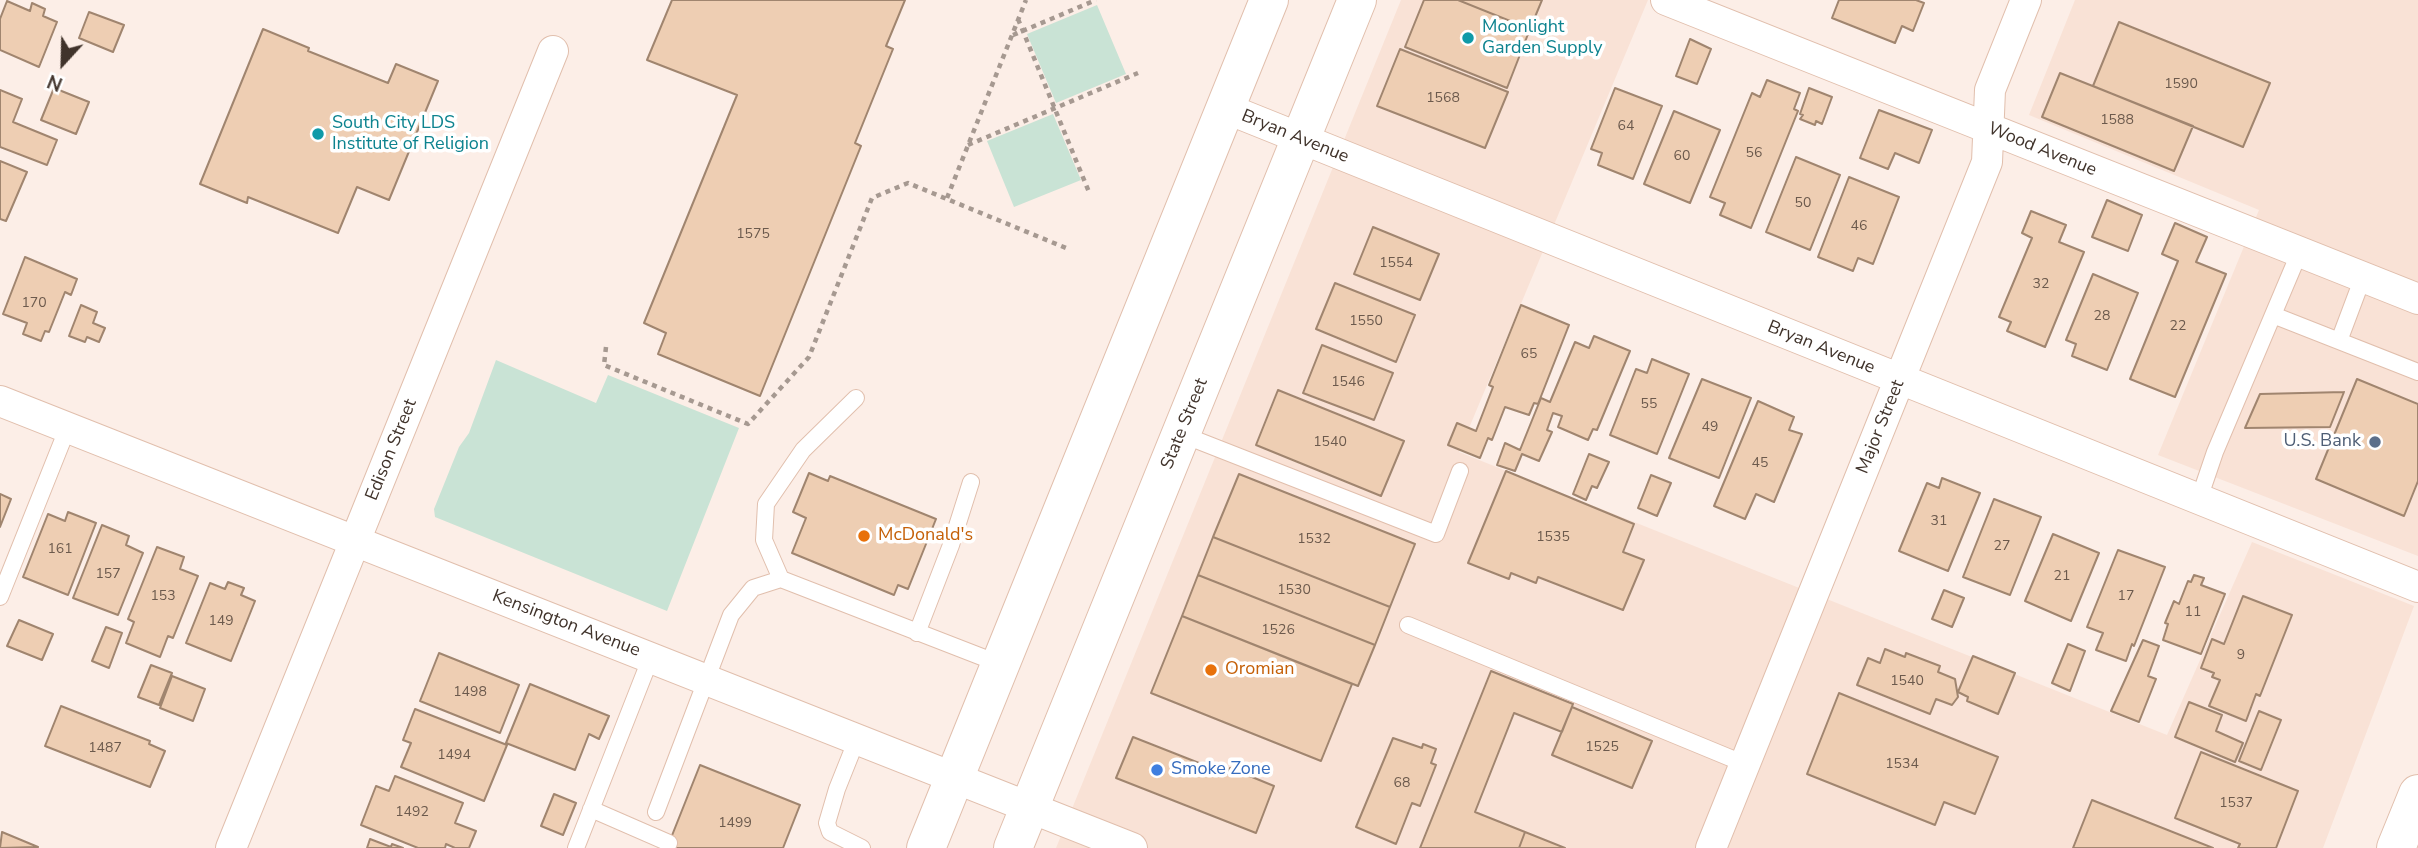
<!DOCTYPE html>
<style>
body{margin:0}
#map{position:relative;width:2418px;height:848px;overflow:hidden;background:#fceee7;font-family:"Nunito Sans",sans-serif}
canvas{display:block}
.north{position:absolute;left:28px;top:28px;width:70px;height:70px;-webkit-text-stroke:5px #fff;paint-order:stroke;rotate:202deg;font-size:19px;font-weight:700;line-height:28px;text-align:center;color:#40332b}
.north::after{content:'';display:block;margin:auto;width:24px;height:32px;background:#40332b;clip-path:polygon(50% 0,100% 100%,50% 72%,0 100%)}
</style>
<div id="map">
<canvas width="2418" height="848"></canvas>
<div class="north">N</div>
</div>
<script>
const g = document.querySelector('canvas').getContext('2d');
g.lineJoin = 'round';
function fill(path, color) {
  g.fillStyle = color;
  g.fill(path, 'evenodd');
}
function poly(rows) {
  const path = new Path2D();
  for (const r of rows) {
    path.moveTo(r[0], r[1]);
    for (let i = 2; i < r.length; i += 2) path.lineTo(r[i], r[i + 1]);
  }
  return path;
}
function trace(path, color, width, dash) {
  g.strokeStyle = color;
  g.lineWidth = width;
  g.lineCap = dash ? 'butt' : 'round';
  g.setLineDash(dash || []);
  g.stroke(path);
}
function drawText(font, color, halo, rows, align = 'center') {
  g.font = font + ' "Nunito Sans",sans-serif';
  g.lineWidth = 7;
  g.setLineDash([]);
  g.textBaseline = 'middle';
  g.strokeStyle = halo;
  g.fillStyle = color;
  for (const [text, x, y, turn = 0] of rows) {
    g.save();
    g.translate(x, y);
    g.rotate((+turn || 0) * Math.PI / 180);
    g.textAlign = isNaN(turn) ? turn : align;
    if (halo) g.strokeText(text, 0, 0);
    g.fillText(text, 0, 0);
    g.restore();
  }
}
const commercial = poly([
 [1401,0,1648,0,1459,452,2167,735,2252,542,2414,606,2323,848,1056,848],
 [2075,0,2418,0,2418,556,2158,455,2259,210,2029,115]
]);
const green = poly([
 [1097,5,1126,74,1056,103,1027,34],
 [1053,114,1081,180,1014,207,987,141],
 [496,360,596,403,608,375,739,428,667,611,435,517,434,509,459,447,469,433]
]);
const building = poly([
 [672,0,905,0,886,46,893,49,855,143,861,146,760,396,658,354,666,333,644,323,737,95,647,60,672,0],
 [1424,0,1458,0,1530,29,1507,88,1405,47,1424,0],
 [1458,0,1542,0,1530,29,1458,0],
 [1839,0,1916,0,1924,3,1913,31,1902,26,1895,43,1832,18,1839,0],
 [7,1,30,11,32,3,45,9,43,16,57,22,39,67,0,50,0,19,7,1],
 [89,12,124,25,113,52,79,38,89,12],
 [2119,22,2270,83,2243,147,2093,86,2119,22],
 [263,29,309,48,308,51,388,83,396,64,438,81,389,200,357,187,338,233,248,197,247,203,200,184,263,29],
 [1690,39,1711,49,1697,84,1676,76,1690,39],
 [1400,49,1508,92,1485,148,1377,106,1400,49],
 [2060,73,2193,126,2174,171,2042,117,2060,73],
 [1767,80,1800,93,1794,109,1798,111,1751,228,1720,215,1725,203,1710,197,1752,93,1760,97,1767,80],
 [54,88,89,102,76,134,41,120,54,88],
 [1615,88,1662,106,1633,179,1598,165,1602,153,1591,149,1615,88],
 [1809,88,1832,97,1822,124,1816,121,1815,125,1800,119,1803,115,1800,114,1809,88],
 [0,90,22,99,13,122,57,140,47,165,0,147,0,90],
 [1879,110,1932,130,1919,163,1895,153,1888,169,1860,158,1879,110],
 [1674,111,1720,130,1690,203,1644,184,1674,111],
 [1796,157,1840,175,1810,250,1766,232,1796,157],
 [0,161,27,172,6,221,0,219,0,161],
 [1849,177,1899,197,1873,264,1858,258,1853,271,1818,257,1849,177],
 [2107,200,2142,215,2128,251,2092,237,2107,200],
 [2031,211,2066,225,2059,242,2084,252,2045,347,2007,331,2011,322,1999,317,2032,238,2022,233,2031,211],
 [2175,223,2207,237,2196,262,2226,274,2175,397,2130,379,2178,261,2162,254,2175,223],
 [1373,227,1439,254,1420,300,1354,274,1373,227],
 [25,257,77,279,71,295,65,292,49,332,45,331,41,341,23,334,27,323,3,314,25,257],
 [2093,274,2138,293,2107,370,2072,356,2076,344,2066,340,2093,274],
 [1335,283,1415,315,1396,362,1316,329,1335,283],
 [81,305,97,312,93,323,105,328,99,342,87,337,85,342,69,336,81,305],
 [1521,305,1569,325,1538,404,1534,403,1529,415,1505,407,1492,440,1488,438,1480,458,1448,445,1457,423,1476,431,1493,387,1489,385,1521,305],
 [1594,336,1630,351,1597,430,1593,429,1588,440,1558,427,1562,416,1553,413,1547,430,1552,432,1539,461,1522,454,1515,471,1497,465,1505,443,1520,450,1541,398,1550,402,1575,342,1589,348,1594,336],
 [1322,345,1393,373,1374,420,1303,393,1322,345],
 [1652,359,1689,374,1657,454,1610,435,1636,369,1647,373,1652,359],
 [1702,379,1751,398,1719,478,1669,458,1702,379],
 [2357,379,2418,404,2418,481,2404,516,2316,479,2357,379],
 [1278,390,1404,441,1381,496,1256,445,1278,390],
 [2344,392,2330,427,2245,428,2260,394,2344,392],
 [1758,401,1794,417,1789,430,1802,434,1774,502,1756,494,1745,519,1714,506,1758,401],
 [1589,454,1609,462,1597,488,1592,486,1586,500,1573,494,1589,454],
 [1506,471,1634,524,1623,552,1644,560,1623,610,1538,577,1536,583,1511,573,1509,579,1468,563,1506,471],
 [809,473,828,481,830,476,936,519,908,589,898,585,894,595,792,553,806,518,793,512,809,473],
 [1239,474,1415,544,1390,607,1213,537,1239,474],
 [1651,475,1671,483,1657,516,1638,508,1651,475],
 [1942,478,1980,493,1948,571,1899,551,1927,483,1939,488,1942,478],
 [0,494,11,499,0,527,0,494],
 [1994,499,2041,517,2010,595,1963,577,1994,499],
 [68,512,96,523,68,595,23,577,48,514,65,521,68,512],
 [102,525,129,536,126,545,143,553,118,615,73,598,102,525],
 [2053,534,2099,553,2071,621,2025,601,2053,534],
 [1213,537,1390,607,1375,645,1198,575,1213,537],
 [157,547,184,557,180,569,198,576,173,638,168,636,160,657,126,643,134,622,128,619,157,547],
 [2118,550,2165,567,2134,646,2132,644,2126,661,2096,650,2103,633,2087,627,2118,550],
 [1198,575,1375,645,1358,686,1182,616,1198,575],
 [2194,575,2204,578,2201,585,2225,594,2201,654,2163,640,2168,624,2165,623,2174,601,2179,604,2188,581,2191,582,2194,575],
 [228,582,244,588,241,595,255,601,231,661,186,643,210,583,225,589,228,582],
 [1944,590,1964,598,1952,627,1932,619,1944,590],
 [2243,596,2292,615,2260,696,2256,694,2246,721,2209,706,2220,680,2212,677,2214,673,2201,668,2212,639,2224,644,2243,596],
 [1182,616,1352,684,1321,761,1151,693,1182,616],
 [19,620,53,634,42,660,7,646,19,620],
 [106,627,122,633,109,668,92,661,106,627],
 [2143,640,2159,646,2148,676,2156,679,2139,722,2111,711,2143,640],
 [2068,644,2085,651,2070,691,2052,683,2068,644],
 [1885,649,1905,657,1906,653,1940,666,1938,672,1955,679,1958,697,1952,705,1936,699,1930,714,1857,685,1868,658,1880,663,1885,649],
 [439,653,519,685,500,733,420,701,439,653],
 [1973,656,2015,673,1998,714,1967,701,1968,697,1958,692,1973,656],
 [151,665,172,673,159,705,138,697,151,665],
 [1491,671,1573,704,1562,732,1514,713,1475,812,1525,832,1519,848,1420,848,1491,671],
 [172,676,205,689,193,721,160,708,172,676],
 [530,684,609,716,599,739,589,734,575,770,506,743,530,684],
 [1839,693,1998,757,1975,814,1944,802,1935,825,1807,774,1839,693],
 [2189,702,2222,715,2216,731,2243,743,2235,762,2175,737,2189,702],
 [61,706,150,741,149,744,165,751,150,787,45,746,61,706],
 [1572,707,1652,741,1632,788,1552,755,1572,707],
 [415,709,507,745,484,801,401,767,411,743,403,740,415,709],
 [2259,711,2281,720,2261,770,2239,761,2259,711],
 [1133,737,1227,774,1230,768,1274,786,1256,833,1116,778,1133,737],
 [1393,738,1422,748,1423,744,1436,749,1431,763,1436,765,1420,806,1412,803,1396,844,1356,827,1393,738],
 [2201,752,2298,791,2276,848,2238,848,2240,844,2175,818,2201,752],
 [700,765,800,805,783,848,667,848,700,765],
 [395,776,463,803,455,823,476,831,469,848,455,848,446,844,445,848,418,848,361,825,376,786,389,791,395,776],
 [554,794,576,803,563,835,541,826,554,794],
 [2092,800,2213,848,2073,848,2092,800],
 [2,832,38,847,0,848,2,832],
 [1525,832,1565,848,1519,848,1525,832],
 [370,839,391,847,392,844,403,848,367,848,370,839]
]);
const path = poly([
 [1018,19,1089,192],
 [1013,35,1096,0],
 [968,145,1138,73],
 [947,198,1026,0],
 [606,347,604,365,748,424,809,357,872,198,908,183,1066,248]
]);
const service = poly([
 [2273,315,2418,372],
 [2339,341,2363,277],
 [1181,434,1436,534,1460,471],
 [2199,499,2215,452,2300,251],
 [781,579,764,540,766,504,803,450,856,398],
 [0,597,68,427],
 [1408,625,1745,764],
 [917,633,951,545,971,482],
 [857,739,837,789,827,823,830,832,862,848],
 [591,809,669,843],
 [656,812,731,615,753,588,781,579,1000,664],
 [576,848,651,657]
]);
const minor = poly([
 [1666,0,2418,299],
 [1225,108,2418,587],
 [0,401,1132,848],
 [231,848,553,51],
 [1711,848,1987,162,1990,90,2026,0]
]);
const tertiary = poly([
 [2396,848,2418,794]
]);
const primary = poly([
 [926,848,1269,0],
 [1013,848,1357,0]
]);
const markers = [
 [1468,38,7,"#0f9aa8"],
 [318,134,7,"#0f9aa8"],
 [2375,442,7,"#5c6f8a"],
 [864,536,7,"#e8710a"],
 [1211,670,7,"#e8710a"],
 [1157,770,7,"#3f7fe0"]
];
const numberNames = [
 ["1590",2181,85],
 ["1568",1443,99],
 ["1588",2117,121],
 ["64",1626,127],
 ["56",1754,154],
 ["60",1682,157],
 ["50",1803,204],
 ["46",1859,227],
 ["1575",753,235],
 ["1554",1396,264],
 ["32",2041,285],
 ["170",34,304],
 ["28",2102,317],
 ["1550",1366,322],
 ["22",2178,327],
 ["65",1529,355],
 ["1546",1348,383],
 ["55",1649,405],
 ["49",1710,428],
 ["1540",1330,443],
 ["45",1760,464],
 ["31",1939,522],
 ["1535",1553,538],
 ["1532",1314,540],
 ["27",2002,547],
 ["161",60,550],
 ["157",108,575],
 ["21",2062,577],
 ["1530",1294,591],
 ["153",163,597],
 ["17",2126,597],
 ["11",2193,613],
 ["149",221,622],
 ["1526",1278,631],
 ["9",2241,656],
 ["1540",1907,682],
 ["1498",470,693],
 ["1525",1602,748],
 ["1487",105,749],
 ["1494",454,756],
 ["1534",1902,765],
 ["68",1402,784],
 ["1537",2236,804],
 ["1492",412,813],
 ["1499",735,824]
];
const cultureNames = [
 ["Moonlight",1482,28],
 ["Garden Supply",1482,49],
 ["South City LDS",332,124],
 ["Institute of Religion",332,145]
];
const streetNames = [
 ["Bryan Avenue",1295,137,22],
 ["Wood Avenue",2042,150,22],
 ["Bryan Avenue",1821,348,22],
 ["State Street",1185,424,-68],
 ["Major Street",1881,427,-68],
 ["Edison Street",392,450,-68],
 ["Kensington Avenue",566,624,21]
];
const serviceNames = [
 ["U.S. Bank",2361,442]
];
const foodNames = [
 ["McDonald's",878,536],
 ["Oromian",1225,670]
];
const shopNames = [
 ["Smoke Zone",1171,770]
];
fill(commercial, '#f9e2d6');
fill(green, '#c9e3d5');
fill(building, '#eeceb3');
trace(building, '#a0856f', 2);
trace(service, '#e1bfad', 18);
trace(minor, '#e1bfad', 32);
trace(tertiary, '#e1bfad', 40);
trace(primary, '#e1bfad', 40);
trace(path, '#a69991', 4.5, [5, 5]);
trace(service, '#fff', 16);
trace(minor, '#fff', 30);
trace(tertiary, '#fff', 38);
trace(primary, '#fff', 38);
for (const [x, y, r, color] of markers) {
  const dot = new Path2D();
  dot.arc(x, y, r, 0, 2 * Math.PI);
  g.fillStyle = color;
  g.fill(dot);
  trace(dot, '#fff', 2.5);
}
drawText('14px', '#6c5a4d', null, numberNames);
drawText('18px', '#0d838f', '#fff', cultureNames, 'left');
drawText('18px', '#40332b', '#fff', streetNames);
drawText('18px', '#4e5e75', '#fff', serviceNames, 'right');
drawText('18px', '#c56008', '#fff', foodNames, 'left');
drawText('18px', '#366cbe', '#fff', shopNames, 'left');
</script>
